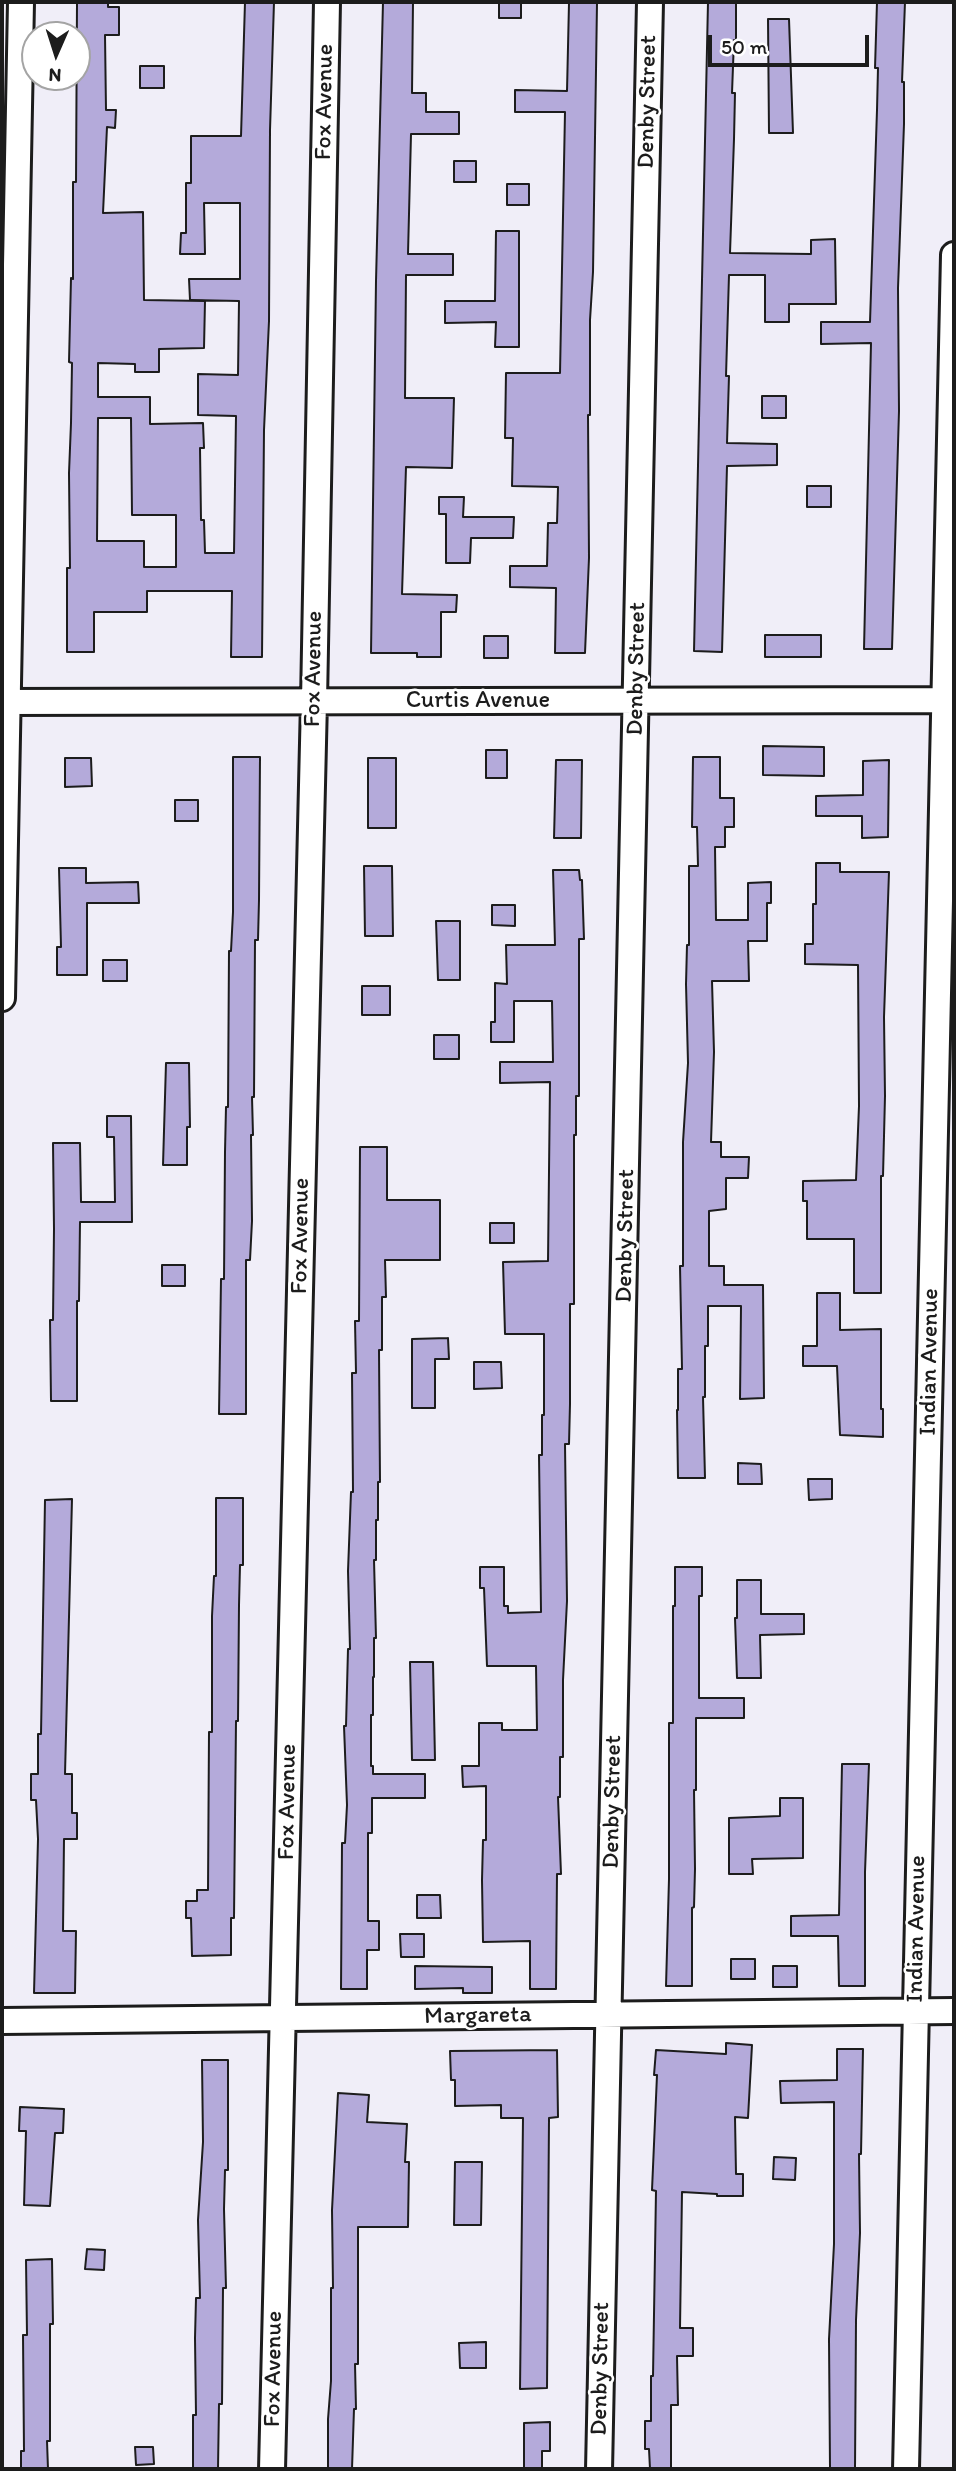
<!DOCTYPE html>
<style>
body{margin:0}
#map{position:relative;width:956px;height:2471px;overflow:hidden;background:#f0eef8;font-family:Itim,sans-serif}
canvas{display:block}
.frame{position:absolute;inset:0;border:4px solid #1c1c1c;pointer-events:none}
.north{position:absolute;left:21px;top:21px;width:70px;height:70px;box-sizing:border-box;background:#fff;border:2px solid #a4a4a4;border-radius:50%;rotate:183deg;font-size:19px;font-weight:700;line-height:28px;text-align:center;color:#1c1c1c}
.north::after{content:'';display:block;margin:auto;width:24px;height:32px;background:#1c1c1c;clip-path:polygon(50% 0,100% 100%,50% 72%,0 100%)}
.scale{position:absolute;left:708px;top:35px;width:161px;height:32px;box-sizing:border-box;border:4px solid #1c1c1c;border-top:0;padding-left:9px;font-size:21px;line-height:24px;white-space:nowrap;color:#1c1c1c;-webkit-text-stroke:5px #fff;paint-order:stroke}
</style>
<div id="map">
<canvas width="956" height="2471"></canvas>
<div class="frame"></div>
<div class="north">N</div>
<div class="scale">50 m</div>
</div>
<script>
const g = document.querySelector('canvas').getContext('2d');
g.lineJoin = 'round';
function fill(path, color) {
  g.fillStyle = color;
  g.fill(path, 'evenodd');
}
function poly(rows) {
  const path = new Path2D();
  for (const r of rows) {
    path.moveTo(r[0], r[1]);
    for (let i = 2; i < r.length; i += 2) path.lineTo(r[i], r[i + 1]);
  }
  return path;
}
function trace(path, color, width, dash) {
  g.strokeStyle = color;
  g.lineWidth = width;
  g.lineCap = dash ? 'butt' : 'round';
  g.setLineDash(dash || []);
  g.stroke(path);
}
function drawText(font, color, halo, rows, align = 'center') {
  g.font = font + ' Itim,sans-serif';
  g.lineWidth = 5;
  g.setLineDash([]);
  g.textBaseline = 'middle';
  g.strokeStyle = halo;
  g.fillStyle = color;
  for (const [text, x, y, turn = 0] of rows) {
    g.save();
    g.translate(x, y);
    g.rotate((+turn || 0) * Math.PI / 180);
    g.textAlign = isNaN(turn) ? turn : align;
    if (halo) g.strokeText(text, 0, 0);
    g.fillText(text, 0, 0);
    g.restore();
  }
}
const building = poly([
 [77,2,108,2,108,7,119,7,119,35,105,35,106,110,116,110,115,128,107,127,103,213,143,212,144,300,205,301,204,348,159,349,159,372,135,372,135,364,98,363,98,397,150,397,150,424,203,423,204,448,200,448,201,520,204,520,205,553,234,553,236,416,198,415,198,374,238,375,239,301,190,300,189,279,240,279,240,203,204,203,205,254,180,254,181,233,186,233,186,183,191,183,191,136,241,136,245,2,274,2,270,130,269,321,264,430,262,657,231,657,232,591,147,591,147,612,94,612,94,652,67,652,67,568,70,568,69,473,71,423,72,363,69,362,71,278,73,279,73,182,76,182,77,2],
 [98,418,131,418,132,515,176,515,176,567,144,567,144,541,97,541,98,418],
 [383,2,413,2,412,93,426,93,426,112,459,112,459,134,411,134,408,254,453,254,453,275,406,275,405,398,454,398,452,468,406,467,402,594,457,595,456,612,441,612,441,657,417,657,417,653,371,653,376,281,383,2],
 [499,2,521,2,521,18,499,18,499,2],
 [708,2,736,2,736,41,734,40,732,93,735,93,734,139,730,253,811,254,811,240,835,239,836,304,789,304,789,322,765,322,765,275,729,275,726,376,729,376,727,443,777,444,777,465,727,466,722,652,694,651,708,2],
 [877,2,905,2,902,82,904,82,904,124,898,288,899,411,892,649,864,649,871,343,821,344,821,322,870,322,877,110,878,68,875,68,877,2],
 [569,3,597,3,593,272,590,320,590,415,588,415,589,558,585,653,555,653,556,588,510,587,510,566,547,566,548,523,557,523,558,487,512,486,513,438,505,438,506,373,560,373,565,112,515,112,515,90,567,91,569,3],
 [768,19,789,19,793,133,769,133,768,19],
 [140,66,164,66,164,88,140,88,140,66],
 [454,161,476,161,476,182,454,182,454,161],
 [507,184,529,184,529,205,507,205,507,184],
 [496,231,519,231,519,347,495,347,496,322,445,323,445,301,495,301,496,231],
 [762,396,786,396,786,418,762,418,762,396],
 [807,486,831,486,831,507,807,507,807,486],
 [439,497,464,497,463,517,514,517,513,538,471,538,470,563,446,563,446,514,439,514,439,497],
 [765,635,821,635,821,657,765,657,765,635],
 [484,636,508,636,508,658,484,658,484,636],
 [763,746,824,747,824,776,763,775,763,746],
 [486,750,507,750,507,778,486,778,486,750],
 [233,757,260,757,259,900,258,940,255,940,254,1097,252,1097,253,1135,251,1135,252,1221,250,1260,246,1260,246,1414,219,1414,221,1279,224,1279,225,1152,226,1107,228,1107,229,951,231,951,233,912,233,757],
 [693,757,720,757,720,798,734,798,734,827,725,827,725,847,715,847,716,920,748,920,748,883,771,882,771,903,767,903,767,941,748,941,749,981,712,981,714,1052,711,1142,721,1142,721,1157,749,1157,748,1178,726,1178,726,1209,709,1211,709,1266,724,1266,724,1285,763,1285,764,1398,740,1399,741,1306,708,1306,708,1346,705,1346,705,1397,703,1397,705,1478,678,1478,677,1410,678,1410,678,1369,682,1369,680,1266,683,1266,683,1142,688,1063,686,984,687,945,689,945,689,866,698,866,697,827,692,827,693,757],
 [65,758,91,758,92,786,65,787,65,758],
 [368,758,396,758,396,828,368,828,368,758],
 [556,760,582,760,581,838,554,838,556,760],
 [889,760,888,837,862,838,862,816,816,816,816,796,863,795,863,761,889,760],
 [175,800,198,800,198,821,175,821,175,800],
 [816,863,840,863,840,872,889,872,884,1017,885,1096,883,1176,881,1176,881,1293,854,1293,854,1239,807,1239,807,1201,803,1201,803,1181,856,1180,859,1106,858,965,805,964,805,944,813,944,813,904,816,904,816,863],
 [364,866,392,866,393,936,365,936,364,866],
 [59,868,86,868,86,883,138,882,139,903,87,903,87,975,57,975,57,947,61,947,59,868],
 [553,870,579,870,580,880,582,880,584,939,579,939,579,1096,576,1096,576,1135,574,1135,574,1304,570,1304,570,1404,569,1444,565,1444,567,1601,563,1680,563,1757,560,1757,560,1797,558,1797,561,1874,557,1874,556,1989,530,1989,530,1941,483,1942,482,1880,483,1840,486,1840,486,1786,463,1787,462,1766,479,1766,479,1723,502,1723,502,1730,537,1730,536,1666,487,1666,484,1588,480,1588,480,1567,504,1567,504,1606,508,1606,508,1613,541,1612,539,1455,542,1455,542,1415,544,1415,544,1334,505,1334,503,1262,548,1261,550,1082,500,1083,500,1062,553,1062,552,1001,514,1001,514,1042,491,1042,491,1022,495,1022,495,983,507,984,506,945,555,945,553,870],
 [492,905,515,905,515,926,492,925,492,905],
 [436,921,460,921,460,980,438,980,436,921],
 [103,960,127,960,127,981,103,981,103,960],
 [362,986,390,986,390,1015,362,1015,362,986],
 [434,1035,459,1035,459,1059,434,1059,434,1035],
 [166,1063,189,1063,190,1127,187,1127,187,1165,163,1165,166,1063],
 [107,1116,131,1116,132,1222,80,1222,79,1301,77,1301,77,1401,51,1401,50,1320,53,1320,54,1229,53,1143,80,1143,81,1202,115,1202,114,1137,107,1137,107,1116],
 [360,1147,387,1147,387,1200,440,1200,440,1260,385,1260,386,1297,382,1297,382,1350,379,1350,380,1482,378,1482,378,1520,376,1520,376,1560,374,1560,376,1638,374,1638,374,1677,373,1677,373,1715,371,1715,371,1766,373,1766,373,1774,425,1774,425,1798,372,1798,372,1833,368,1833,368,1921,379,1921,379,1950,367,1950,367,1989,341,1989,342,1843,345,1843,347,1805,344,1726,346,1726,348,1649,350,1649,348,1571,351,1492,353,1492,352,1373,356,1373,355,1321,359,1321,360,1147],
 [490,1223,514,1223,514,1243,490,1243,490,1223],
 [162,1265,185,1265,185,1286,162,1286,162,1265],
 [817,1293,840,1293,840,1330,881,1329,881,1409,883,1409,883,1437,840,1435,837,1366,803,1366,803,1346,817,1346,817,1293],
 [448,1338,449,1359,435,1359,435,1408,412,1408,412,1339,448,1338],
 [474,1362,501,1362,502,1388,474,1389,474,1362],
 [738,1463,761,1464,762,1484,738,1484,738,1463],
 [808,1479,832,1479,832,1499,809,1500,808,1479],
 [216,1498,243,1498,243,1565,240,1565,239,1605,238,1721,236,1721,234,1918,231,1918,231,1955,192,1956,191,1918,186,1918,186,1901,197,1901,197,1890,208,1890,209,1732,212,1732,212,1616,214,1576,216,1576,216,1498],
 [72,1499,65,1774,72,1774,72,1813,77,1813,77,1839,64,1839,63,1931,76,1931,75,1993,34,1993,38,1839,36,1800,31,1800,31,1774,38,1774,38,1734,41,1734,45,1500,72,1499],
 [675,1567,702,1567,702,1596,699,1596,699,1698,744,1698,744,1718,696,1718,696,1790,694,1790,695,1869,694,1907,692,1908,692,1986,666,1986,669,1879,669,1723,673,1723,673,1606,675,1606,675,1567],
 [737,1580,761,1580,761,1614,804,1614,804,1634,760,1635,761,1678,737,1678,735,1618,737,1618,737,1580],
 [410,1662,433,1662,435,1760,412,1760,410,1662],
 [842,1764,869,1764,865,1872,865,1986,839,1986,838,1936,791,1936,791,1916,839,1915,842,1764],
 [780,1798,803,1798,803,1858,752,1859,753,1874,729,1874,729,1818,780,1816,780,1798],
 [417,1895,440,1895,441,1918,417,1918,417,1895],
 [400,1934,424,1934,424,1957,401,1957,400,1934],
 [731,1959,755,1959,755,1979,731,1979,731,1959],
 [415,1966,492,1967,492,1993,463,1993,463,1988,415,1989,415,1966],
 [773,1966,797,1966,797,1987,773,1987,773,1966],
 [726,2043,752,2045,748,2118,735,2117,736,2174,743,2174,743,2196,717,2196,717,2194,682,2192,680,2328,693,2328,693,2356,677,2356,678,2405,671,2405,671,2469,650,2469,649,2449,645,2449,645,2421,651,2421,651,2376,653,2376,656,2191,652,2190,657,2075,654,2075,656,2050,726,2054,726,2043],
 [837,2049,863,2049,861,2154,859,2154,860,2233,856,2320,855,2469,830,2469,829,2339,834,2244,834,2102,781,2103,780,2081,837,2080,837,2049],
 [557,2050,558,2117,549,2118,547,2388,520,2389,523,2118,501,2118,501,2105,455,2106,455,2080,451,2080,450,2051,557,2050],
 [202,2060,228,2060,228,2170,225,2170,224,2209,226,2288,223,2288,222,2404,219,2404,218,2469,193,2469,193,2415,196,2415,195,2338,196,2298,200,2298,198,2220,203,2142,202,2060],
 [338,2093,369,2095,367,2122,407,2124,405,2162,409,2162,408,2227,358,2227,358,2364,355,2364,356,2409,354,2409,352,2469,328,2469,328,2419,331,2381,331,2288,333,2288,332,2210,338,2093],
 [20,2107,64,2109,63,2133,55,2133,50,2206,24,2205,26,2131,19,2131,20,2107],
 [774,2157,796,2158,795,2180,773,2179,774,2157],
 [455,2162,482,2162,481,2225,454,2225,455,2162],
 [87,2249,105,2250,104,2270,85,2269,87,2249],
 [52,2259,53,2324,50,2324,50,2441,47,2441,48,2469,21,2469,21,2451,24,2451,23,2335,27,2335,26,2260,52,2259],
 [486,2342,486,2368,460,2368,459,2343,486,2342],
 [550,2422,550,2451,542,2451,542,2469,524,2469,524,2423,550,2422],
 [135,2447,153,2447,154,2464,136,2465,135,2447]
]);
const street = poly([
 [2,702,954,700],
 [2,998,21,2],
 [2,2021,954,2011],
 [272,2469,314,701,327,2],
 [599,2469,650,2],
 [906,2469,954,255]
]);
const streetNames = [
 ["Fox Avenue",325,102,-89],
 ["Denby Street",648,102,-89],
 ["Fox Avenue",314,669,-89],
 ["Denby Street",637,669,-89],
 ["Curtis Avenue",478,701],
 ["Fox Avenue",301,1236,-89],
 ["Denby Street",626,1236,-89],
 ["Indian Avenue",930,1362,-89],
 ["Fox Avenue",288,1802,-89],
 ["Denby Street",613,1802,-89],
 ["Indian Avenue",917,1929,-89],
 ["Margareta",478,2016,-1],
 ["Fox Avenue",274,2369,-89],
 ["Denby Street",601,2369,-89]
];
fill(building, '#b4aada');
trace(building, '#1c1c1c', 2);
trace(street, '#1c1c1c', 30);
trace(street, '#fff', 24);
drawText('24px', '#1c1c1c', '#fff', streetNames);
</script>
